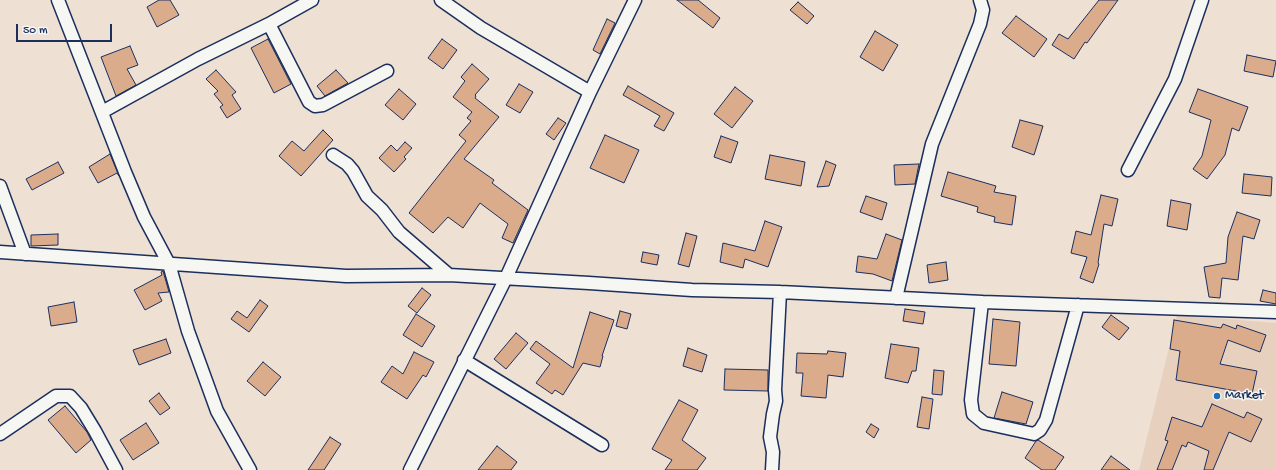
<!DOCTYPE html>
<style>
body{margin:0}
#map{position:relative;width:1276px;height:470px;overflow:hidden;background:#eee0d3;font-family:"Gochi Hand",sans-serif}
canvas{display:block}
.scale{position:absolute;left:16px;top:24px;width:96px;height:18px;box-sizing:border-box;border:2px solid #1b2f5e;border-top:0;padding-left:5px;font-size:12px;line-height:14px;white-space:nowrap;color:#1b2f5e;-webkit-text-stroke:3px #f6f6f2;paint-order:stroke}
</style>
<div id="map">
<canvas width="1276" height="470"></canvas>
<div class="scale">50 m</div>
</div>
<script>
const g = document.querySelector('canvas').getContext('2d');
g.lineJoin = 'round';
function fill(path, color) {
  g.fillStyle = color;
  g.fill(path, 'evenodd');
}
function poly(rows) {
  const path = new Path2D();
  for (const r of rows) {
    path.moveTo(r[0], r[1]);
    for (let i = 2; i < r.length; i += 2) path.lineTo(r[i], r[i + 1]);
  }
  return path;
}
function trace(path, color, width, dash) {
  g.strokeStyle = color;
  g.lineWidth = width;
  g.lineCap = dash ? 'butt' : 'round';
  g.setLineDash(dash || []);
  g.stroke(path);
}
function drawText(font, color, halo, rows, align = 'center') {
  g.font = font + ' "Gochi Hand",sans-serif';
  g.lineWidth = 3;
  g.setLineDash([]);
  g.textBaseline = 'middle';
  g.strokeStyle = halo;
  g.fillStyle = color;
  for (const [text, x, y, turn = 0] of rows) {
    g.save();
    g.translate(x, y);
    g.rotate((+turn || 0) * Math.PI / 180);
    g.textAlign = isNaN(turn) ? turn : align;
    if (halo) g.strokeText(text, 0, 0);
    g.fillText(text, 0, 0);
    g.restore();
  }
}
const built = poly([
 [1177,315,1276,323,1276,470,1139,470]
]);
const building = poly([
 [159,0,170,0,179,15,157,27,147,7,159,0],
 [677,0,698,0,720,18,713,28,677,0],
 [1099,0,1118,0,1087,43,1085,42,1074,59,1052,45,1059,34,1068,39,1099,0],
 [798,2,814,16,807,24,790,10,798,2],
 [1016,16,1047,39,1034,57,1002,33,1016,16],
 [607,19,615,23,600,54,593,50,607,19],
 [875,31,898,45,883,71,860,57,875,31],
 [268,39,291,84,274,93,251,48,268,39],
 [442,39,457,50,443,69,428,58,442,39],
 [130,46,138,65,127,69,136,85,116,96,101,57,130,46],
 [1247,55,1276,61,1273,77,1244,71,1247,55],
 [472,64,489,79,475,95,476,96,475,98,499,117,464,159,494,180,492,183,528,210,513,243,502,238,508,224,480,203,463,228,448,217,433,233,409,213,466,141,459,135,471,121,467,118,472,112,453,97,465,81,461,77,472,64],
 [216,70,236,92,232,95,241,109,227,118,220,107,223,105,214,94,218,91,206,79,216,70],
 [336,70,348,83,325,96,317,86,336,70],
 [519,84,533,92,520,113,506,105,519,84],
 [628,86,674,113,664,131,654,126,660,116,623,95,628,86],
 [735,87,753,101,732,128,714,114,735,87],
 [399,89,416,104,403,120,385,105,399,89],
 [1198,89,1248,107,1239,131,1232,128,1225,155,1207,179,1193,169,1202,156,1211,120,1189,112,1198,89],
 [558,118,566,123,554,140,546,134,558,118],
 [1020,120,1043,126,1034,155,1012,147,1020,120],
 [323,130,333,140,301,176,279,156,292,141,304,151,323,130],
 [605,135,639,150,624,183,590,168,605,135],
 [721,136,738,142,731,163,714,157,721,136],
 [405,142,412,148,404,157,406,159,394,172,379,158,391,145,397,151,405,142],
 [110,154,119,176,117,173,98,183,89,167,110,154],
 [770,155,805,162,801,186,765,179,770,155],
 [826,161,836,165,829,186,817,187,826,161],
 [58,162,64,173,32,190,26,179,58,162],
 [919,164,915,184,895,185,894,165,919,164],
 [948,172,996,186,994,192,1016,196,1012,225,994,222,995,217,977,212,978,207,941,196,948,172],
 [1244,174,1272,177,1271,196,1242,193,1244,174],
 [1101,195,1118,199,1112,226,1104,224,1098,263,1099,264,1093,283,1080,278,1087,257,1071,253,1076,231,1091,235,1101,195],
 [866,196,887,203,882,220,860,212,866,196],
 [1171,200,1191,204,1187,230,1167,226,1171,200],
 [1237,212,1260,220,1254,239,1243,236,1238,280,1222,278,1220,298,1209,297,1204,267,1226,263,1228,237,1237,212],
 [765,221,782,227,768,267,745,259,743,268,720,262,723,243,755,251,765,221],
 [686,233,697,236,689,267,678,264,686,233],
 [58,234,58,245,31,246,31,235,58,234],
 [886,234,902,240,892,281,873,274,856,272,858,256,877,259,886,234],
 [643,252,659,255,657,265,641,262,643,252],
 [946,262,948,280,929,283,927,265,946,262],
 [163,271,169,292,158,293,162,301,145,310,134,290,162,275,161,272,163,271],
 [422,288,431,295,417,313,408,306,422,288],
 [1263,290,1276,293,1276,304,1260,301,1263,290],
 [260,300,268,306,249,332,231,319,237,311,247,318,260,300],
 [74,302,77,322,51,326,48,307,74,302],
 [905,309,925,312,923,324,903,321,905,309],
 [620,311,631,314,627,329,616,326,620,311],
 [590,312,614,320,602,356,603,356,600,367,583,363,563,395,555,390,552,394,536,383,550,364,530,349,536,341,573,368,590,312],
 [416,314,435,326,422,347,403,335,416,314],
 [1111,315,1129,328,1119,340,1102,327,1111,315],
 [993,319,1020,322,1016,366,989,364,993,319],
 [1174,320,1221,328,1223,324,1236,329,1237,325,1266,335,1260,352,1228,340,1220,364,1257,371,1252,394,1176,380,1180,351,1170,349,1174,320],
 [516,333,528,343,506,369,494,359,516,333],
 [166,339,171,353,139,365,133,350,166,339],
 [891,344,919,348,916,371,912,371,908,383,885,378,891,344],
 [688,348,707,355,702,372,683,366,688,348],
 [828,351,846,353,843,377,828,375,826,398,801,396,803,373,796,373,797,353,827,354,828,351],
 [414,352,434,362,426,377,423,375,407,399,381,382,392,366,403,374,414,352],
 [263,362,281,377,265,396,247,381,263,362],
 [725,369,768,370,768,391,724,390,725,369],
 [934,370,944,371,942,395,932,394,934,370],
 [1002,392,1033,402,1026,424,994,418,1002,392],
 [159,393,170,408,160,415,149,401,159,393],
 [922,397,933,399,929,429,917,427,922,397],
 [679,400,698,410,682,440,706,458,697,470,665,470,672,460,652,449,679,400],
 [1212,404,1244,418,1247,412,1262,419,1251,442,1229,432,1213,470,1204,470,1209,451,1188,442,1186,447,1182,445,1172,470,1157,470,1168,441,1165,440,1172,417,1202,427,1212,404],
 [65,406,87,432,91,440,76,453,48,420,65,406],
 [146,423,159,443,133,460,120,440,146,423],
 [871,424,879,429,874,438,866,432,871,424],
 [330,437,341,444,324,470,308,470,330,437],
 [1038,440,1064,457,1055,470,1042,470,1025,458,1036,441,1038,440],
 [497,446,517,462,511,470,478,470,497,446],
 [1111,456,1130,470,1101,470,1111,456]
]);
const street = poly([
 [58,0,125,172,144,217,169,264,188,331,217,411,250,470],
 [441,0,481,28,590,92],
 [269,24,309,102,315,106,323,105,387,71],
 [102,112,198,59,269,24,312,0],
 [333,155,347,164,353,171,367,196,382,210,399,232,449,275],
 [1128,170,1175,79,1202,0],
 [0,186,25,254],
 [0,252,346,276,449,275,589,283,692,290,780,292,982,302,1276,312],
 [896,298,932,144,980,24,983,10,980,0],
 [982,302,971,400,973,414,984,423,1034,434,1040,430,1046,420,1078,305],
 [464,360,602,445],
 [0,434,56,396,70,396,81,408,95,431,116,470],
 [410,470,506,278,590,92,635,0],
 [772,470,773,452,770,437,773,414,776,401,775,390,780,292]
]);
const markers = [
 [1217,396,4,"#1f6fb2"]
];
const poiNames = [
 ["Market",1225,396]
];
fill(built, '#e8d0be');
fill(building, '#dbac8c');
trace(building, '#1b2f5e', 1);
trace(street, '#1b2f5e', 15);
trace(street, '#f6f6f2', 12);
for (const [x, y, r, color] of markers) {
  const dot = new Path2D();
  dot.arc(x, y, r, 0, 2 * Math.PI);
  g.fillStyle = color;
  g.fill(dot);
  trace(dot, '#f6f6f2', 1.5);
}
drawText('13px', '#1b2f5e', '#f6f6f2', poiNames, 'left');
</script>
